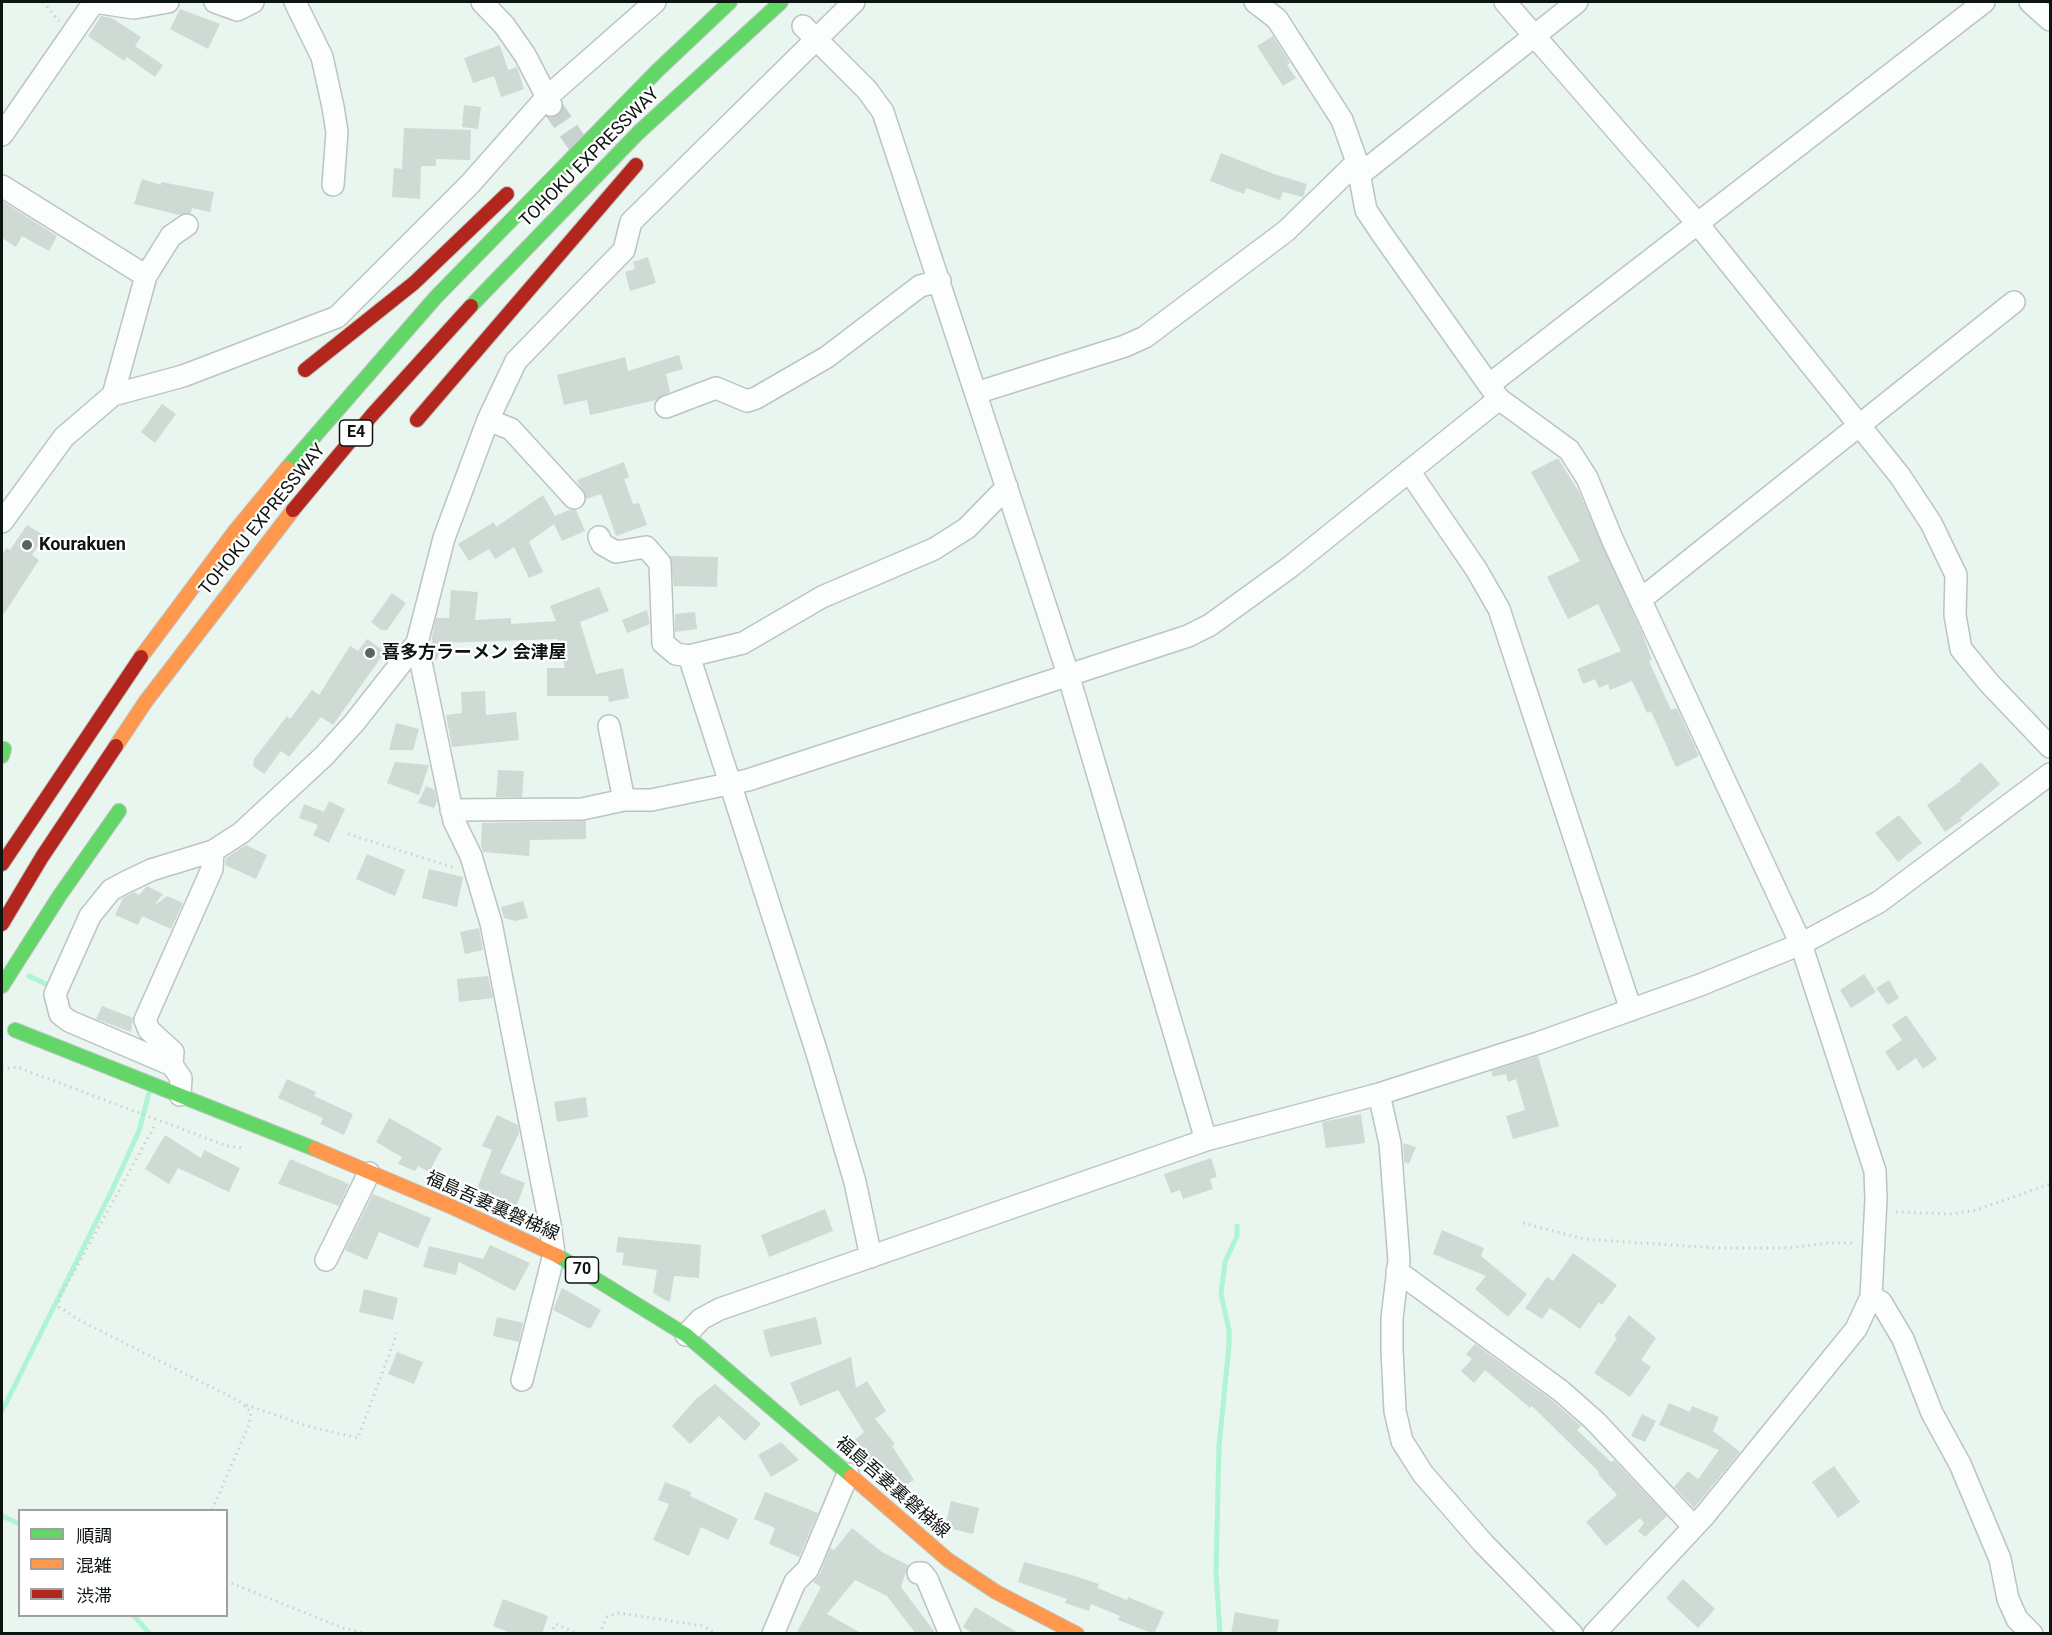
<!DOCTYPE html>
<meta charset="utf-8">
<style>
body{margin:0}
#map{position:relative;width:2052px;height:1635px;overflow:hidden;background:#e9f5ef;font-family:Roboto,"Noto Sans JP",sans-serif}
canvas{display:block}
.frame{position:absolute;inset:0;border:3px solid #0d1511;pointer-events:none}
.legend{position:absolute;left:18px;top:1509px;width:210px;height:108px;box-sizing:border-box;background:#fff;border:2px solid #9ea1a0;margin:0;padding:8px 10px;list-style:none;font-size:18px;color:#0d1511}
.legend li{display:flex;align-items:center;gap:12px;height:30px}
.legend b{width:30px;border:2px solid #9ea1a0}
</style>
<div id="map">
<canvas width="2052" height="1635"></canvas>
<div class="frame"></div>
<ul class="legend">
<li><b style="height:8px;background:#63d668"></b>順調</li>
<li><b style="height:8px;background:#ff974d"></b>混雑</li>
<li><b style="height:8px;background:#b3261e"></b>渋滞</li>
</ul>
</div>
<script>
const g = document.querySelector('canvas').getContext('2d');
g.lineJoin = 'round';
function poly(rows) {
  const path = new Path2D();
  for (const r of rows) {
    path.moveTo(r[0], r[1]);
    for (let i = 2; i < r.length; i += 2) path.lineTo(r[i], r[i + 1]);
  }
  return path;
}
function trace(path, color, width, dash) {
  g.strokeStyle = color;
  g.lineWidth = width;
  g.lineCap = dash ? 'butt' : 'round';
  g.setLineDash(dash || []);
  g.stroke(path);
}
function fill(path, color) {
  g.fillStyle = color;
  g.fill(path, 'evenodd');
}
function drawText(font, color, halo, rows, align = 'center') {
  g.font = font + ' Roboto,"Noto Sans JP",sans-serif';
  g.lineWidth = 4.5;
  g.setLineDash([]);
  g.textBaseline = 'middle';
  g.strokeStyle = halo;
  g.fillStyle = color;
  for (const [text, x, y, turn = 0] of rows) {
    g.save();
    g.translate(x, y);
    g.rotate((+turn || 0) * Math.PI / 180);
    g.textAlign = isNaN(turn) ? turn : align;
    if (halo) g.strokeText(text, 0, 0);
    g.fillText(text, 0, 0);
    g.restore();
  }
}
const stream = poly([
 [29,976,52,987],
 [2,1411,113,1188,139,1131,149,1093],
 [2,1516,20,1524],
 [134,1616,150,1634],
 [1220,1634,1216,1572,1219,1446,1229,1345,1229,1330,1221,1294,1225,1262,1237,1236,1237,1226]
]);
const building = poly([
 [180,9,220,24,208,49,170,29],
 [101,16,112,18,141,37,135,46,163,65,155,77,127,57,124,61,88,36],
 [1273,36,1290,63,1287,65,1296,78,1283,86,1257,46],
 [500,45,508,70,517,67,524,89,501,97,494,76,473,83,464,58],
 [464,105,481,107,478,129,462,127],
 [404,128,471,130,470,160,436,159,436,166,421,166,420,199,392,197,394,168,402,169],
 [1221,153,1274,174,1307,184,1303,197,1283,192,1280,200,1246,188,1244,194,1210,181],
 [142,179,161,185,161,182,214,192,210,212,192,208,191,213,179,215,134,204],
 [2,201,57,236,49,251,22,236,16,247,2,238],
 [648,257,656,283,630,291,625,272,635,269,633,262],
 [679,355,683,369,666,374,670,392,656,400,590,415,587,400,564,405,557,375,625,357,628,371],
 [162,404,176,414,155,443,141,432],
 [1558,458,1579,492,1643,635,1652,660,1649,661,1671,710,1677,708,1699,756,1676,767,1651,711,1647,713,1632,681,1610,690,1608,684,1599,688,1595,679,1583,684,1577,669,1621,651,1598,604,1568,619,1547,577,1580,561,1531,472],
 [624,462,629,477,624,479,633,504,639,503,647,525,616,536,601,494,586,499,577,480],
 [543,495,555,516,569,510,576,510,585,531,562,541,554,524,529,542,543,572,529,578,514,547,495,559,489,549,469,561,458,544,494,522,496,527],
 [27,525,45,536,32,555,39,560,2,617,2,556,6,548,10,550],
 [670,556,718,557,717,587,674,586],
 [599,587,609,611,580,622,596,674,623,668,629,698,609,702,608,696,547,696,547,668,565,668,557,639,441,643,437,660,433,659,432,637,436,618,449,618,451,590,478,592,475,620,511,618,511,624,556,621,550,606],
 [392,593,406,603,387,630,381,630,371,622],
 [647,610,650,624,627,633,622,620],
 [695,612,697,629,675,632,675,614],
 [367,639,385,652,333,725,321,717,289,757,281,751,264,774,253,766,254,759,287,716,290,719,312,690,319,695,350,646,358,651],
 [485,691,486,715,516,712,519,740,452,747,446,715,462,713,461,692],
 [396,723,419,729,413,750,389,750],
 [395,762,429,765,419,795,387,783],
 [1981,762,2000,784,1960,818,1962,820,1945,832,1927,805,1961,781,1960,779],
 [498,770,524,771,522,797,496,797],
 [426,786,435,790,437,801,434,808,418,803],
 [329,801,345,809,329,843,313,835,318,825,299,818,304,804,324,812],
 [1899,815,1922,843,1898,862,1875,833],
 [586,821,586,839,530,840,529,856,483,852,481,846,482,823],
 [246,845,267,855,256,879,225,865,226,858],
 [367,854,405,870,395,896,356,879],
 [429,869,463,877,457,907,422,898],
 [147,886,163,894,154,906,167,896,183,903,171,929,142,916,138,925,115,915,123,898,134,892,139,895],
 [523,901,528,918,515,921,504,918,501,907],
 [479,928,483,950,465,954,460,932],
 [1864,974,1876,992,1851,1008,1840,990],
 [488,976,493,998,459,1002,457,979],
 [1889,980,1899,998,1888,1005,1876,988],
 [102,1006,133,1018,131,1032,96,1019],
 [1906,1015,1937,1059,1923,1069,1916,1058,1898,1071,1885,1052,1902,1040,1892,1025],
 [1538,1056,1559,1126,1513,1139,1506,1116,1525,1110,1516,1079,1508,1082,1506,1074,1493,1077,1491,1071],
 [287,1079,316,1092,314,1096,353,1114,344,1135,320,1124,323,1118,278,1098],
 [586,1097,588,1117,557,1122,554,1102],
 [1361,1114,1365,1143,1326,1148,1322,1122],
 [497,1115,518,1125,519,1133,500,1173,525,1183,515,1210,475,1194,492,1150,482,1146],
 [389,1118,442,1148,429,1172,418,1166,415,1171,398,1164,402,1157,376,1142],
 [165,1135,201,1158,204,1150,240,1168,229,1192,178,1168,169,1184,145,1169],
 [1403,1143,1416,1147,1409,1164,1404,1162],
 [1211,1158,1217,1177,1210,1179,1213,1189,1183,1199,1180,1190,1171,1193,1164,1174],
 [290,1159,349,1184,339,1206,278,1184],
 [373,1194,431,1218,418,1248,379,1232,367,1260,345,1250],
 [825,1209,833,1231,769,1257,761,1235],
 [1442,1230,1484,1248,1481,1256,1527,1294,1508,1317,1475,1289,1486,1276,1433,1254],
 [618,1237,701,1245,699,1278,674,1276,670,1302,667,1301,653,1293,657,1270,622,1265,624,1253,616,1252],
 [490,1245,530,1263,515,1291,459,1262,456,1275,423,1267,429,1246,483,1259],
 [1573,1253,1617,1285,1602,1305,1599,1302,1580,1329,1550,1308,1542,1319,1525,1308,1547,1277,1553,1281],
 [562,1288,601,1310,590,1329,553,1310],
 [364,1289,398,1298,393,1320,359,1312],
 [1629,1315,1656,1338,1641,1360,1651,1367,1630,1397,1594,1373,1617,1338,1614,1336],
 [497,1317,523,1323,519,1342,493,1336],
 [816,1317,822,1344,770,1357,763,1330],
 [1475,1344,1553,1401,1581,1426,1577,1430,1611,1462,1614,1460,1667,1516,1645,1537,1638,1531,1644,1523,1640,1518,1606,1546,1586,1522,1617,1495,1598,1474,1599,1472,1532,1406,1530,1408,1485,1370,1474,1383,1461,1371,1472,1359,1466,1354],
 [397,1352,423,1362,414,1384,388,1374],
 [851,1357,856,1388,867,1381,886,1411,875,1419,895,1444,892,1446,914,1480,896,1491,884,1480,872,1461,869,1464,852,1442,864,1432,838,1390,800,1406,790,1383],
 [715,1384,761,1424,745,1441,719,1416,690,1444,672,1426,697,1398],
 [1669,1403,1690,1412,1692,1406,1719,1417,1713,1431,1740,1452,1694,1508,1674,1487,1688,1471,1698,1479,1719,1450,1659,1425],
 [1642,1414,1656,1421,1645,1442,1631,1436],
 [781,1442,799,1460,771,1477,758,1455],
 [1834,1466,1860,1502,1838,1518,1812,1482],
 [665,1482,691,1492,690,1496,738,1519,728,1540,701,1527,689,1556,653,1540,669,1504,658,1500],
 [765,1492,818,1513,799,1557,769,1544,775,1528,754,1519],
 [951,1501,979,1508,973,1534,945,1527],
 [852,1528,882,1552,908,1565,901,1587,936,1634,916,1634,887,1596,855,1580,827,1614,863,1634,796,1634,821,1587,813,1582,820,1574,830,1548,834,1550],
 [1024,1562,1075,1576,1099,1584,1097,1588,1127,1600,1128,1597,1164,1612,1154,1634,1118,1620,1120,1616,1091,1604,1089,1611,1065,1603,1067,1599,1018,1582],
 [1683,1579,1715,1609,1698,1628,1666,1598],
 [503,1599,548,1616,542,1634,513,1634,493,1626],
 [975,1607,1020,1634,973,1634,963,1627],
 [1235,1612,1279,1620,1277,1634,1231,1634]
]);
const streetTunnel = poly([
 [551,105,588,159]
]);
const path = poly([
 [43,2,59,21],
 [348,834,455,868],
 [2,1069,17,1067,227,1146,245,1148],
 [154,1127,59,1299,59,1307,81,1321,239,1401,251,1412,249,1425,212,1510],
 [1896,1212,1954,1214,1976,1210,2050,1184],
 [1523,1223,1584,1239,1716,1248,1789,1248,1828,1243,1854,1243],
 [246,1405,311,1427,358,1438,397,1333],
 [226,1581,343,1628,368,1634],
 [550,1634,556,1624,578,1634],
 [599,1634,607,1617,619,1613,703,1626,718,1634]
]);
const street = poly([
 [94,2,134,8,168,2],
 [215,2,237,10,253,2],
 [295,2,322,57,333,107,337,132,333,185],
 [482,2,504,25,525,55,551,105],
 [1255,2,1277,19,1342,120,1357,162,1366,210,1382,234,1499,399,1569,450,1587,478,1613,541,1801,944,1875,1171,1876,1199,1871,1297,1856,1329,1705,1515,1594,1634],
 [1505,2,1698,224,1900,476,1931,523,1956,575,1955,615,1961,649,1989,683,2050,747],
 [2030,2,2050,20],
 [803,26,867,90,883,112,1068,674,1206,1140],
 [2,135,94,2],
 [1358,176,1577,2],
 [2,186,146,276],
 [1490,384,1984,2],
 [976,393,1125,346,1145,337,1286,231,1357,162],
 [113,395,146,276,171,236,187,225],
 [666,407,716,388,747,401,756,398,827,357,920,286,940,281],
 [488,420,511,429,574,498],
 [1409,471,1476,569,1499,609,1631,1010],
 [2,522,64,437,113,395,183,376,337,317,470,184,546,98,655,2],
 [599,537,602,544,616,552,646,547,660,563,663,643,676,654,689,656,817,1053,855,1182,871,1257],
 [1640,600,2014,302],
 [689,656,743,643,822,597,934,549,967,528,1007,487],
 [609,726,624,800],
 [451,810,582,809,624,800,651,800,748,780,1188,636,1210,625,1290,567,1499,399],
 [172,1065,173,1052,149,1030,145,1020,212,869,213,851],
 [1379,1094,1390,1143,1399,1260,1392,1318,1392,1350,1395,1411,1402,1441,1423,1474,1483,1543,1572,1634],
 [180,1095,181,1078,172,1065,69,1021,60,1014,55,994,90,916,111,890,124,883,151,870,213,851,241,833,324,756,354,723,417,643],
 [326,1260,369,1173],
 [1397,1271,1561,1391,1595,1421,1694,1527],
 [1871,1297,1881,1302,1903,1339,1932,1413,1960,1464,2000,1559,2008,1599,2017,1619,2032,1634],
 [686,1335,701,1319,720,1309,1206,1140,1379,1094,1538,1043,1700,985,1801,944,1879,902,2050,774],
 [522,1380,554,1254,550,1224,491,923,471,856,454,821,417,643,444,538,488,420,516,361,624,250,631,222,854,2],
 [918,1573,922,1573,927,1579,950,1634],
 [773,1634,795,1582,808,1569,848,1474]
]);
const fast = poly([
 [471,306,638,133,781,2],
 [287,468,436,297,658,70,730,2],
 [2,756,4,749],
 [2,986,60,895,119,811],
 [15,1030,315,1149],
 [558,1256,686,1335,851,1476]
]);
const slow = poly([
 [141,657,235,531,287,468],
 [116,746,146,701,293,510],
 [315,1149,452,1207,558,1256],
 [851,1476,948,1560,996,1592,1077,1634]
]);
const jam = poly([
 [305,370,414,283,507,194],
 [417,420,636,165],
 [293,510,372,415,471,306],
 [2,864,141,657],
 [2,924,42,857,116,746]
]);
const markers = [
 [27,545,6,"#5a635f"],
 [370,653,6,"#5a635f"]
];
const shields = [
 [356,433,33],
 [582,1270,33]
];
const shieldNames = [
 ["E4",356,433],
 ["70",582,1270]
];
const streetNames = [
 ["TOHOKU EXPRESSWAY",590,158,-45],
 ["TOHOKU EXPRESSWAY",263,520,-51],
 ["福島吾妻裏磐梯線",492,1207,24],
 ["福島吾妻裏磐梯線",892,1488,41]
];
const poiNames = [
 ["Kourakuen",39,545],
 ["喜多方ラーメン 会津屋",382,653]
];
trace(stream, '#aff4d4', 5);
fill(building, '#d0dad5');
trace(streetTunnel, '#c8d3ce', 21, [21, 10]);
trace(street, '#bbc5c0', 24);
trace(fast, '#bbc5c0', 16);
trace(slow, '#bbc5c0', 16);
trace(jam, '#bbc5c0', 16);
trace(path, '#cdd0cf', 3, [1.5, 4.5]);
trace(street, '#fcfefd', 21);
trace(fast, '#63d668', 14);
trace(slow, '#ff974d', 14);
trace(jam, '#b3261e', 14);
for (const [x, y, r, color] of markers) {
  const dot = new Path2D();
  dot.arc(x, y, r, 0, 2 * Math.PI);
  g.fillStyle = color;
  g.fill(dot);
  trace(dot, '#fff', 2);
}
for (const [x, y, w] of shields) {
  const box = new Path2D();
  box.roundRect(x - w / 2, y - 13, w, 26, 4.5);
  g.fillStyle = '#fff';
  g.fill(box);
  trace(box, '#0d1511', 1.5);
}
drawText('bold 16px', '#0d1511', null, shieldNames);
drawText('18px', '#0d1511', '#fff', streetNames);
drawText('bold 18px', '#0d1511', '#fff', poiNames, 'left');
</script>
